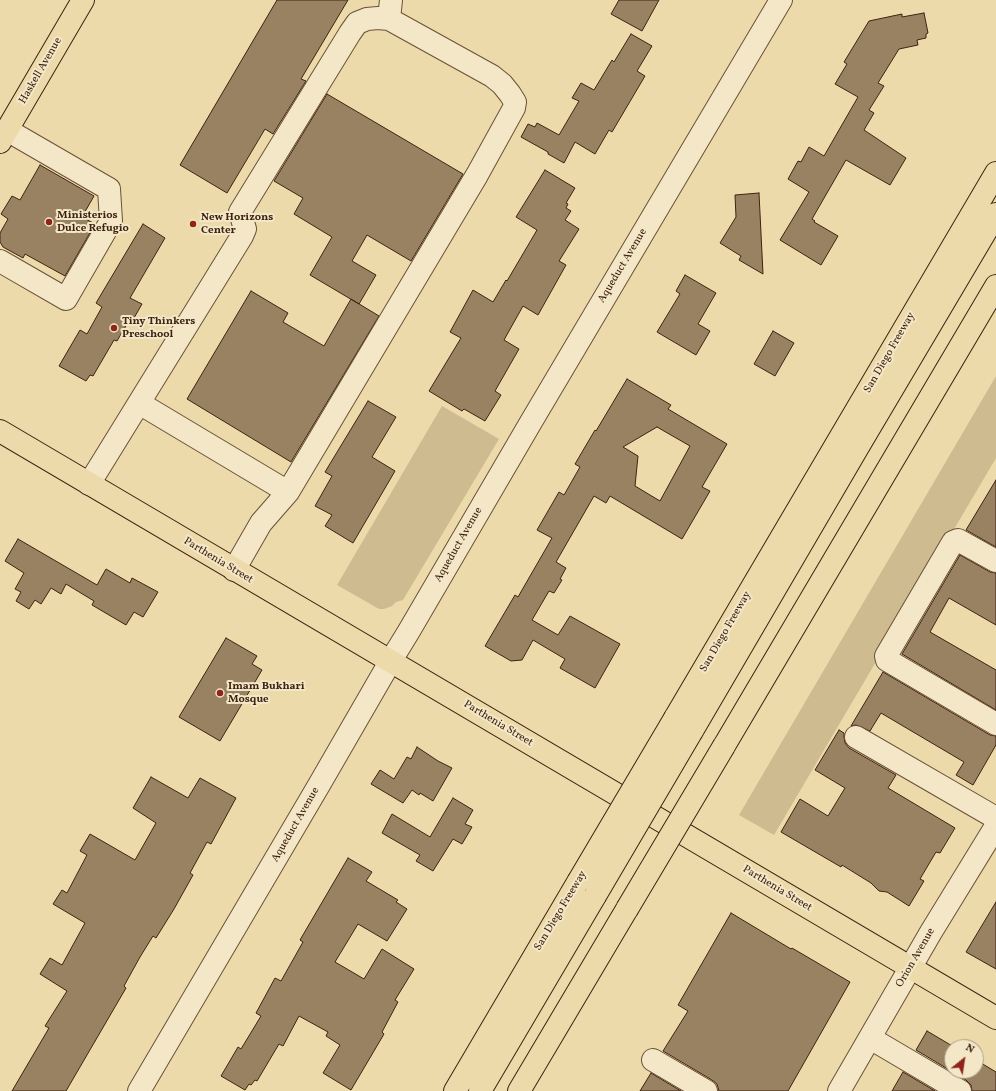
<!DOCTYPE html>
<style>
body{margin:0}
#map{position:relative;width:996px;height:1091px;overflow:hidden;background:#eddaaa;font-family:Vollkorn,serif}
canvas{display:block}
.north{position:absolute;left:944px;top:1039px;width:40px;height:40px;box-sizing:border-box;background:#f3e7c8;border:1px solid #ab997f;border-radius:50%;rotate:30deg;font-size:11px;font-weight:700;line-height:16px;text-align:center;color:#3e2311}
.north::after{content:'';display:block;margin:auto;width:14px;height:18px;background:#8f2418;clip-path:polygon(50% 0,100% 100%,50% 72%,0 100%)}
</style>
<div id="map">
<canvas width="996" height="1091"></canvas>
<div class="north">N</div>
</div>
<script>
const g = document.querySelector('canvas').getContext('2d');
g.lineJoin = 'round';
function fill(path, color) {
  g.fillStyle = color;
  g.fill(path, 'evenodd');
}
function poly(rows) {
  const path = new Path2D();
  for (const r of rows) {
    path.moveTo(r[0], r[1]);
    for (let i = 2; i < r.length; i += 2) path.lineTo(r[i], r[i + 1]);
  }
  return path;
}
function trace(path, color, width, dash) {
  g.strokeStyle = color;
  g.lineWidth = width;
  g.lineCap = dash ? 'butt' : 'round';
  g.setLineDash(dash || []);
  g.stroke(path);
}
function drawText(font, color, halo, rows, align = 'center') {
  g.font = font + ' Vollkorn,serif';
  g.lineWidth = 4;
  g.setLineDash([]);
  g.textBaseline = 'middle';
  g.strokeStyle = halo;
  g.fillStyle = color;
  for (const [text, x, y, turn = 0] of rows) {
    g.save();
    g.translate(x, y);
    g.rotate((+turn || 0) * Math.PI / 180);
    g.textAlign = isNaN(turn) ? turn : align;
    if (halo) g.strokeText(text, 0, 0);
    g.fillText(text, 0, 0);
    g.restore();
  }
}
const green = poly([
 [996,376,996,458,774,835,739,815],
 [442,406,499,439,403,600,396,602,392,606,384,609,379,609,337,585]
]);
const building = poly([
 [277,0,348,0,301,79,306,81,273,134,265,129,227,193,180,165,277,0],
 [619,0,659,0,642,31,611,14,619,0],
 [924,13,928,33,926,34,926,38,917,40,918,45,899,49,878,83,884,86,869,110,874,113,864,130,906,158,890,185,846,160,812,219,815,221,814,222,838,236,821,265,780,240,809,192,788,179,798,161,801,162,809,147,824,156,858,97,835,84,847,64,844,62,869,21,902,14,902,17,924,13],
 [631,34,652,46,637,71,645,76,612,132,609,130,595,154,575,142,564,163,548,154,548,152,521,137,528,124,535,127,537,123,559,135,579,101,572,98,581,83,594,90,612,60,614,62,631,34],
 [327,94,463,174,411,261,367,235,352,261,376,275,359,304,310,275,332,237,294,214,303,198,274,181,327,94],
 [40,165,94,196,82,217,95,224,65,276,25,254,23,258,3,247,0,242,0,233,8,219,1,214,12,196,20,200,40,165],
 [545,170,575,188,566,203,568,204,566,208,571,211,565,220,579,229,559,261,566,265,538,315,523,306,504,340,519,349,495,391,501,395,485,421,464,409,462,411,429,391,461,338,450,332,473,290,493,302,506,280,507,281,537,230,516,217,545,170],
 [759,193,763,274,739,260,741,256,720,243,736,217,735,195,759,193],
 [143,224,165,238,130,298,142,304,130,325,127,324,117,341,114,340,93,376,90,375,86,381,59,366,80,330,87,334,102,307,96,303,143,224],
 [685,275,716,293,698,324,710,331,696,355,657,332,680,294,676,291,685,275],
 [251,291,288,313,283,322,324,346,351,299,379,316,291,462,187,399,251,291],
 [773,331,794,343,775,376,754,364,773,331],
 [627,379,671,405,668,409,727,444,702,487,710,491,682,539,610,496,606,503,594,496,556,562,566,568,560,579,562,580,554,593,549,591,532,620,558,635,570,616,620,644,595,688,560,668,565,659,533,640,522,660,511,661,485,646,515,595,518,597,552,538,537,530,559,492,564,495,580,467,575,464,595,430,596,431,627,379],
 [657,427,690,446,660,501,635,486,638,456,623,447,657,427],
 [368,401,396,417,372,457,395,471,353,543,325,526,332,515,315,506,332,476,325,472,368,401],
 [996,480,996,547,966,530,996,480],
 [18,539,97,585,106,569,130,583,132,578,158,592,143,617,134,612,126,625,92,605,94,601,66,584,61,594,51,588,41,604,35,600,29,609,16,601,21,592,15,589,24,573,5,561,18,539],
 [960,555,990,572,996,573,996,625,949,598,930,632,996,670,996,710,902,654,960,555],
 [226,638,257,656,252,664,262,670,220,741,179,717,226,638],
 [883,672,990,735,996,736,996,745,973,785,956,775,964,762,881,713,870,731,856,725,851,726,883,672],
 [839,730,844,733,844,737,845,743,849,748,896,775,888,788,955,828,940,853,936,852,920,879,924,881,909,906,887,892,879,891,871,883,842,865,841,867,781,832,800,799,828,816,845,788,815,770,839,730],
 [417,747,438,761,452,768,433,801,420,793,419,795,412,790,403,803,371,784,380,770,394,779,407,757,411,759,417,747],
 [151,777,188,798,200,778,236,798,211,844,207,842,190,873,193,875,174,909,156,938,153,936,140,957,124,986,126,988,66,1091,12,1091,49,1028,45,1026,67,991,40,974,50,958,62,965,85,923,53,904,62,890,67,893,87,855,80,851,90,834,135,860,156,823,133,808,151,777],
 [453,798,473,810,465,824,472,827,462,844,453,839,433,871,416,861,420,855,382,833,392,814,430,837,453,798],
 [348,858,372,872,366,881,398,900,396,902,407,909,387,941,358,924,335,962,364,979,382,949,414,969,395,1000,398,1002,382,1032,384,1034,351,1090,323,1073,340,1045,326,1036,328,1032,299,1016,283,1046,279,1044,257,1081,255,1080,251,1085,249,1084,245,1090,221,1076,238,1047,241,1049,261,1016,256,1013,275,978,281,981,303,942,300,940,348,858],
 [996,902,996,969,966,952,996,902],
 [731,913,791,949,792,948,850,982,788,1091,719,1091,717,1084,712,1080,663,1051,688,1011,678,1005,731,913],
 [927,1031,954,1047,952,1047,952,1071,976,1071,976,1060,996,1072,996,1091,972,1091,971,1085,966,1080,916,1050,927,1031],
 [903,1072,935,1091,892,1091,903,1072],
 [651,1073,681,1091,640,1091,651,1073]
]);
const minor = poly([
 [389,19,391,0],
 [0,261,66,299,111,221,109,189,7,130],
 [139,403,288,492],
 [89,484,242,236,245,229,240,212,350,33,357,23,367,19,378,18,389,19,492,76,502,84,510,94,515,102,514,108,477,175,288,492,261,523,234,570],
 [996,561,958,540,953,542,886,656,887,660,996,724],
 [856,737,996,818],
 [870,1038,960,1091],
 [653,1060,706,1091],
 [139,1091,319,785,390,662,409,631,531,422,781,0],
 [839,1091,931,932,996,826]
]);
const major = poly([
 [0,142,83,0],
 [0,431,996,1018]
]);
const highway = poly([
 [675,718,996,173],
 [692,731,858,447,996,214],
 [724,746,996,286],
 [455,1091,578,882],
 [480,1091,595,896],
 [519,1091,627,909]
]);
const highwayBridge = poly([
 [578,882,675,718],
 [595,896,692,731],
 [627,909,724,746]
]);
const markers = [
 [49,222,4,"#8f2418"],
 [193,224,4,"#8f2418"],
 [114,328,4,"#8f2418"],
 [220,693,4,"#8f2418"]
];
const streetNames = [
 ["Haskell Avenue",41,71,-60],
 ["Aqueduct Avenue",623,266,-59],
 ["San Diego Freeway",890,353,-60],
 ["Aqueduct Avenue",459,545,-60],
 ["Parthenia Street",218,561,31],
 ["San Diego Freeway",726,632,-60],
 ["Parthenia Street",498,724,31],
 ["Aqueduct Avenue",296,825,-60],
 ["Parthenia Street",777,889,31],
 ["San Diego Freeway",561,911,-59],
 ["Orion Avenue",916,958,-60]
];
const poiNames = [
 ["Ministerios",57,216],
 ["Dulce Refugio",57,229],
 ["New Horizons",201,218],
 ["Center",201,231],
 ["Tiny Thinkers",122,322],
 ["Preschool",122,335],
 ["Imam Bukhari",228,687],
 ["Mosque",228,700]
];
fill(green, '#cfbb90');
fill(building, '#998261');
trace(building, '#3e2311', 1);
trace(minor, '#6a5137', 24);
trace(major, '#3e2311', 24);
trace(highway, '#3e2311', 24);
trace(minor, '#f3e7c8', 22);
trace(major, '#eddaaa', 22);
trace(highway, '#eddaaa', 22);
trace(highwayBridge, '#3e2311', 24, []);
trace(highwayBridge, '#eddaaa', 22);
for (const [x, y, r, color] of markers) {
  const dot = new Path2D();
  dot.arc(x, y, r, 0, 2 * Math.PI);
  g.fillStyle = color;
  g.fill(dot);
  trace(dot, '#f3e7c8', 1.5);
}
drawText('11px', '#3e2311', '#f3e7c8', streetNames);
drawText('bold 11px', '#3e2311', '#f3e7c8', poiNames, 'left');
</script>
